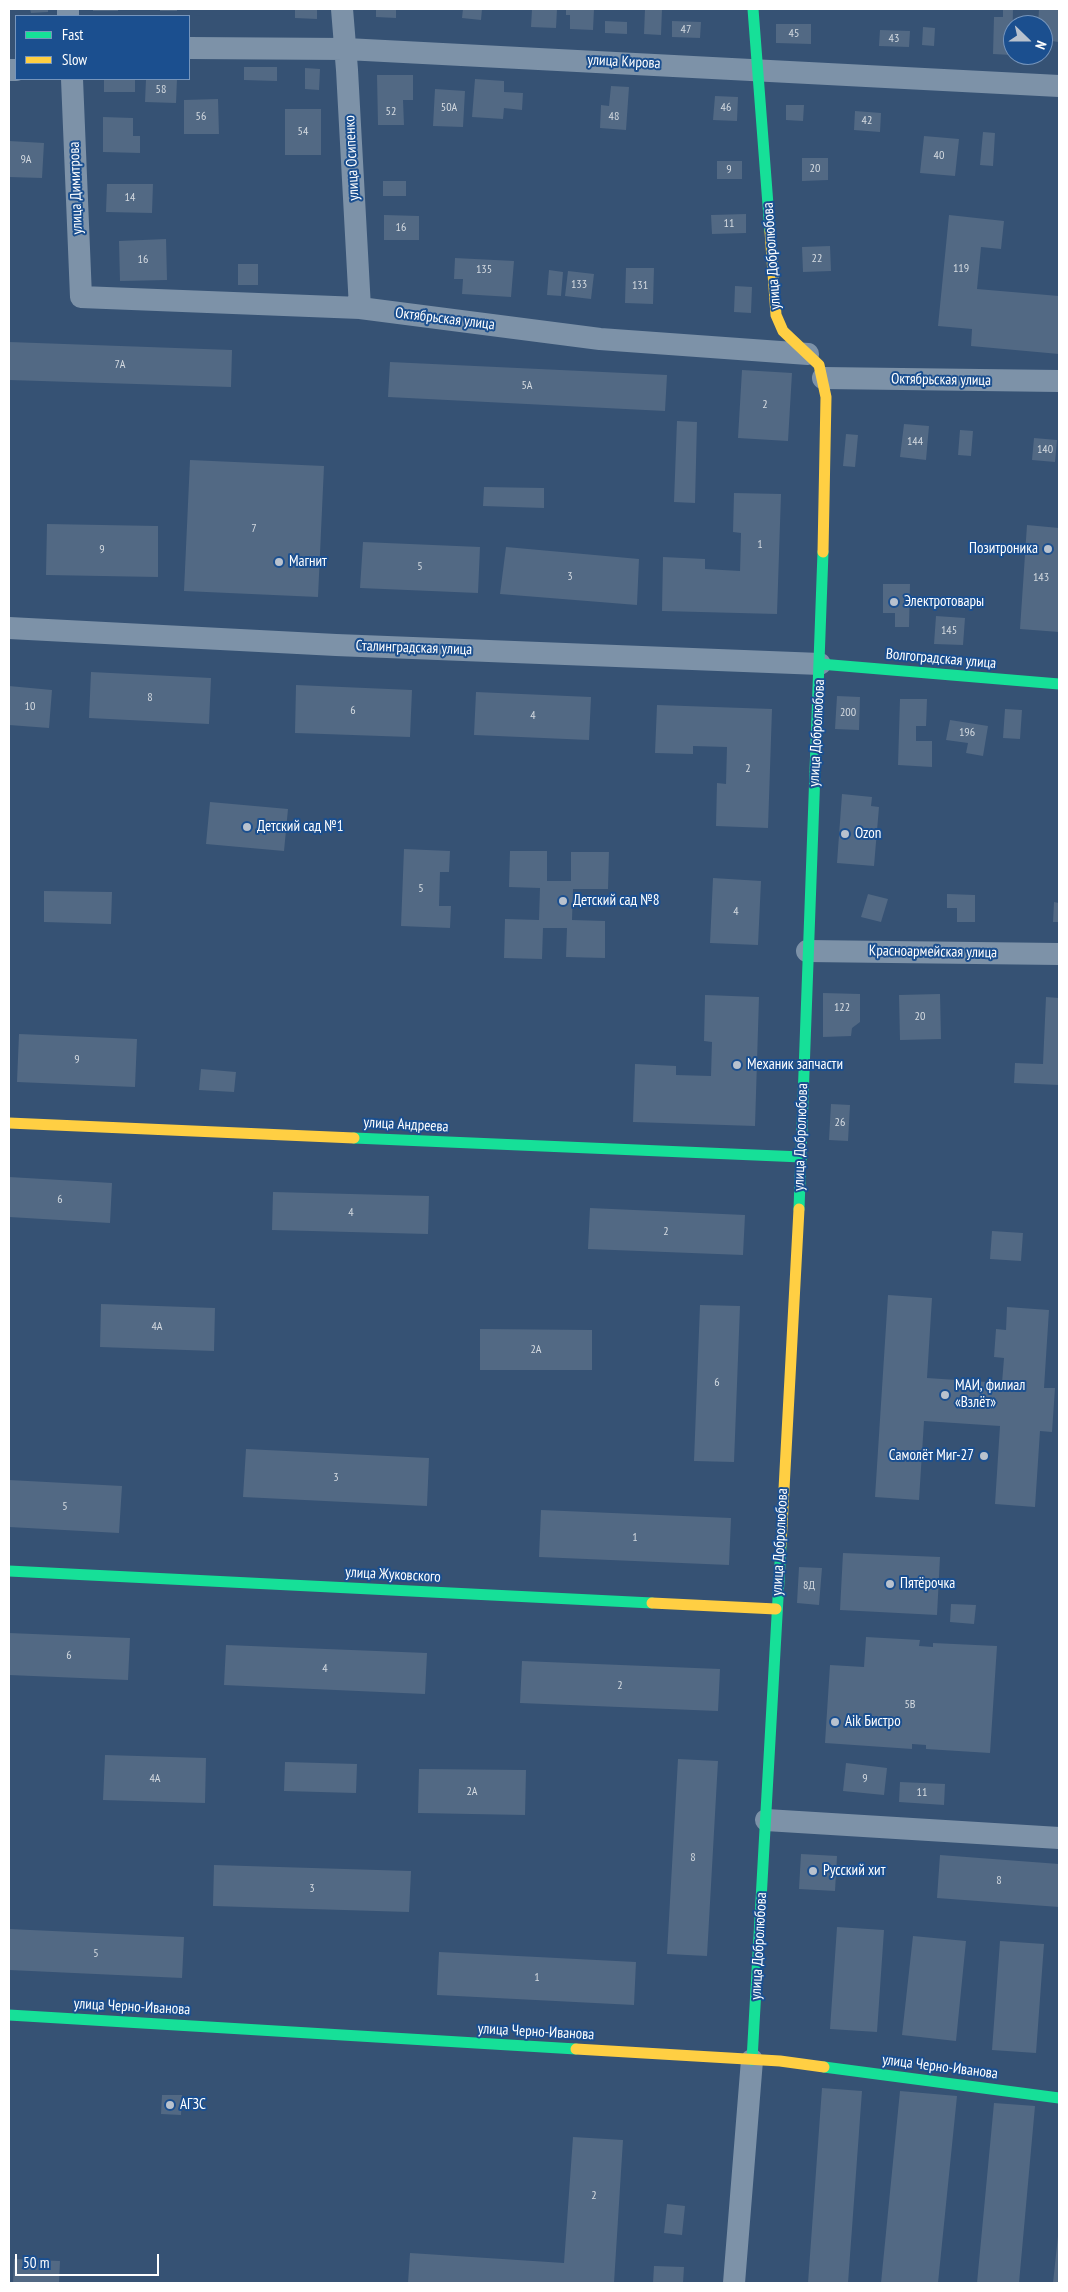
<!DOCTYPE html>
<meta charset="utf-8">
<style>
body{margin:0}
#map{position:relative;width:1068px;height:2292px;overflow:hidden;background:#365274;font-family:"PT Sans Narrow",sans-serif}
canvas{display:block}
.frame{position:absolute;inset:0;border:10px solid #fff;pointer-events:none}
.legend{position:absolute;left:15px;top:15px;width:175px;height:65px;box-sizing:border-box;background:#1b4f8f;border:1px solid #7695bc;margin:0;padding:6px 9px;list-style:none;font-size:15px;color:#fff}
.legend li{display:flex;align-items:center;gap:10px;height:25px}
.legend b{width:25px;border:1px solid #7695bc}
.north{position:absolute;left:1003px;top:15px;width:50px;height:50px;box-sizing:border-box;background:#1b4f8f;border:1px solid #7695bc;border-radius:50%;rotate:112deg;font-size:14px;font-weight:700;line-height:20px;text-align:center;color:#fff}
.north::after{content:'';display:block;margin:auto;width:18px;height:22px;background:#b9c2ce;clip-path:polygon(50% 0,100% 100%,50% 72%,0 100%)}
.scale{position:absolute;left:15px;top:2254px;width:144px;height:22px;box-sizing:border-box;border:2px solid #fff;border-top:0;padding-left:6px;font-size:15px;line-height:18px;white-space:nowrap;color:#fff;-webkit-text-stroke:4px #1b4f8f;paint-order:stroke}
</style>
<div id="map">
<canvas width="1068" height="2292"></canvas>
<div class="frame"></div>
<ul class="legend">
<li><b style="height:6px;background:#16e098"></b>Fast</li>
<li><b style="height:6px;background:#ffcf43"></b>Slow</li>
</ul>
<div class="north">N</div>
<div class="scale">50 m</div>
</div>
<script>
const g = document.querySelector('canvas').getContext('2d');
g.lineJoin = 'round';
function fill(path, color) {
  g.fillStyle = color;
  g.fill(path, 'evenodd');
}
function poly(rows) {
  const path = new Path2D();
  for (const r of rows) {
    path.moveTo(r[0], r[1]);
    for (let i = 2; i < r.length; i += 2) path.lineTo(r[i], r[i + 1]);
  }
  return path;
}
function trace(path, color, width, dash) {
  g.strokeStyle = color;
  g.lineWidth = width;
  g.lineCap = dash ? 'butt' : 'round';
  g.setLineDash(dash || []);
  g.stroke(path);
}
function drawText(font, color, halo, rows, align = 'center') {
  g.font = font + ' "PT Sans Narrow",sans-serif';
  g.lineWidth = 4;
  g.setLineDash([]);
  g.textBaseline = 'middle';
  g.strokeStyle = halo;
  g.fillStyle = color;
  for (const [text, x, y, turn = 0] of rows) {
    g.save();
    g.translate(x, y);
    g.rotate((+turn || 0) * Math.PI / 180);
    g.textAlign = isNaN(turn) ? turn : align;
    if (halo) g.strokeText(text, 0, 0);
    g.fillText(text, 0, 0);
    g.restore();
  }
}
const building = poly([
 [30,9,48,9,48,12,31,13],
 [93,9,118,9,118,11,93,11],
 [160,9,177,9,177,11,160,11],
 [295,9,317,9,317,19,295,18],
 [376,9,396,9,396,18,376,17],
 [463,9,482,9,481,20,462,18],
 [532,9,557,9,556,28,531,27],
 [566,9,594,9,593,30,570,29,570,15,566,15],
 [645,9,662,9,661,35,644,34],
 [1003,9,1013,9,1012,55,993,54,994,17,1003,17],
 [1039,9,1059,9,1059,42,1043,40,1043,25,1038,25],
 [605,21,627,22,627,34,605,33],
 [672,21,701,22,700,38,672,37],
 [776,24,811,24,811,44,776,43],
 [923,27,935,28,934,46,922,45],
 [880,30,910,31,909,47,879,46],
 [244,67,277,67,277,81,244,80],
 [305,68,320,69,319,90,305,89],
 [377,75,413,75,413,100,403,100,404,125,378,125],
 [104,79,135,79,135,92,104,92],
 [146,79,177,79,176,103,145,102],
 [475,79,504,81,504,92,523,93,522,110,504,108,503,119,472,117],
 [611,86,629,87,626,130,600,128,601,105,609,106],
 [435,89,465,91,463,127,433,126],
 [715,96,738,97,737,121,713,120],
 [218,99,219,134,184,134,184,100],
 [786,105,804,105,803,121,786,120],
 [285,109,321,109,321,155,285,155],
 [855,111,881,113,880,132,854,130],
 [103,117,133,118,133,136,140,136,140,153,103,152],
 [983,132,995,133,993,166,980,165],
 [924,136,959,139,955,176,920,173],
 [9,141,44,143,42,178,9,177],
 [802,158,828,158,828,180,802,181],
 [717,161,742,161,742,179,717,179],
 [383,181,406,181,406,196,383,196],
 [107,184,153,184,152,213,106,212],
 [746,214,746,233,712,234,711,215],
 [384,215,419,216,419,240,384,240],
 [949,215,1004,221,1001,249,981,247,977,289,1059,296,1059,354,971,346,972,329,938,326],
 [166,239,167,280,120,281,119,241],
 [830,246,831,271,803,272,802,247],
 [455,258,514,261,511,297,462,294,463,279,454,279],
 [238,264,258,264,258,285,238,285],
 [626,268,654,268,653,304,625,303],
 [549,270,563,272,561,296,547,295],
 [568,271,594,274,591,299,565,296],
 [735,286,752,287,751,313,734,312],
 [9,342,232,350,231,387,9,380],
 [390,362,667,375,665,411,388,397],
 [742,370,792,373,788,441,738,438],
 [677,421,697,422,695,503,674,502],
 [904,424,929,426,926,460,900,457],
 [960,430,973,431,971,456,958,455],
 [846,434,858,435,855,467,843,466],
 [1034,438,1057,440,1055,462,1032,460],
 [190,460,324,466,318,597,184,591],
 [484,487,544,488,544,508,483,506],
 [734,493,781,494,777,614,662,611,663,557,705,559,705,569,740,571,741,533,733,532],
 [47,524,158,526,158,577,46,575],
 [1027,525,1059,528,1059,632,1020,629],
 [363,542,480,547,478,593,360,588],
 [506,547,639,559,637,605,500,594],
 [883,584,910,584,909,627,895,627,895,613,883,613],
 [936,616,965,618,963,645,934,644],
 [91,672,211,678,209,724,89,718],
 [296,685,412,690,410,737,295,733],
 [9,686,52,690,49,728,9,725],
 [476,692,591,697,589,740,474,735],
 [837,696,860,697,859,730,835,729],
 [900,699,927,699,926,726,916,726,916,741,932,741,932,767,898,765],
 [657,705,772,709,768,828,716,826,717,783,726,784,727,747,693,746,693,754,655,753],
 [1005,709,1022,710,1020,739,1003,738],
 [950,720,988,726,983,756,966,753,968,743,946,740],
 [842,794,872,797,871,806,879,807,874,866,837,863],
 [210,802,288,809,284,851,206,844],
 [404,849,450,851,449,872,440,872,439,906,451,906,450,928,401,926],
 [510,851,547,851,547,881,571,881,571,852,609,852,608,889,573,889,572,920,605,921,605,958,566,957,567,928,543,928,542,959,504,958,505,919,539,920,540,888,509,887],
 [713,878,761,881,758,945,710,943],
 [44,891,112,892,111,924,44,922],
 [868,894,888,899,881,922,861,917],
 [947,894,975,895,975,922,957,922,957,908,947,908],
 [1054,902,1059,903,1059,922,1053,922],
 [823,993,860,994,860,1022,852,1028,851,1036,823,1037],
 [940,994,941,1039,900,1040,899,995],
 [705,995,759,997,755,1126,633,1122,635,1064,676,1066,676,1075,711,1076,712,1042,704,1041],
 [1046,997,1059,998,1059,1085,1014,1083,1015,1063,1043,1064],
 [19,1034,137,1039,135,1087,17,1082],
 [201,1069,236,1072,234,1092,199,1090],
 [831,1104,850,1105,848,1141,829,1140],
 [9,1177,112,1183,110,1223,9,1217],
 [273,1192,429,1196,428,1234,272,1230],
 [590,1208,745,1215,743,1255,588,1249],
 [992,1231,1023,1233,1021,1261,990,1259],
 [888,1295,932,1298,927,1378,1002,1383,1004,1358,994,1357,996,1329,1006,1330,1007,1307,1049,1310,1044,1388,1055,1388,1052,1432,1040,1431,1035,1507,995,1504,1000,1426,924,1421,919,1500,875,1497],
 [101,1304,215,1308,214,1351,100,1347],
 [700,1305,740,1306,734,1462,694,1461],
 [480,1329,592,1330,592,1370,480,1370],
 [246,1449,429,1458,427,1506,243,1497],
 [9,1480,122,1486,119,1533,9,1527],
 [541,1510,731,1518,729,1565,539,1557],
 [843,1553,940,1557,937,1615,840,1610],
 [799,1567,822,1568,819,1605,797,1603],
 [951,1604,976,1605,974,1624,950,1622],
 [9,1633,130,1638,128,1680,9,1675],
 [866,1637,920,1640,919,1646,933,1647,933,1643,997,1646,990,1753,926,1749,926,1745,912,1744,912,1749,825,1743,830,1665,864,1667],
 [226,1645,427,1653,425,1694,224,1685],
 [522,1661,720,1669,718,1711,520,1703],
 [105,1755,206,1758,205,1803,103,1800],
 [678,1759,718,1761,707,1956,667,1954],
 [285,1762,357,1764,356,1793,284,1791],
 [846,1763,887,1768,884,1795,843,1791],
 [419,1769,526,1770,525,1815,418,1813],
 [900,1782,945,1784,944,1805,899,1802],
 [801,1854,837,1856,835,1891,799,1889],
 [940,1855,1059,1864,1059,1907,937,1898],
 [214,1865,411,1871,409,1912,213,1906],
 [837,1927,884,1930,877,2032,830,2029],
 [9,1929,184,1937,182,1978,9,1970],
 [913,1936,966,1941,956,2041,902,2035],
 [1000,1941,1044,1944,1036,2053,992,2050],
 [439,1952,636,1962,634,2005,437,1995],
 [822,2088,862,2091,848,2283,808,2283],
 [900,2091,957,2096,938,2283,881,2283],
 [162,2095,182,2095,181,2115,161,2114],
 [994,2103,1035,2106,1019,2283,977,2283],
 [573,2137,623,2140,614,2283,408,2283,410,2253,564,2263],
 [667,2204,685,2206,682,2235,664,2233],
 [1058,2236,1059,2283,1053,2283],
 [14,2259,60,2261,59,2283,13,2283],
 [654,2266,684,2267,683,2283,653,2283]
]);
const street = poly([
 [68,9,68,16],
 [342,9,347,70,360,308],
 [189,48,346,49,1059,86],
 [9,70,16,70],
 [72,79,81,297,360,308,600,339,808,354],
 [823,378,1059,381],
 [9,628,336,645,820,664],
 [807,951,1059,954],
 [766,1820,1059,1838],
 [734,2283,752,2060]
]);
const fast = poly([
 [753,9,770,231],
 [820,664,1059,684],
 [354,1138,802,1157],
 [799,1209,823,552],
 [9,1571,652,1603],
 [9,2015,576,2049],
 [752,2060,781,1545],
 [824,2067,1059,2098]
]);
const slow = poly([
 [770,231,776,315,783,331,819,365,826,397,823,552],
 [9,1123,354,1138],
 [781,1545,799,1209],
 [652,1603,776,1609],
 [576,2049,780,2061,824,2067]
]);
const markers = [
 [1048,549,5,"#b9c2ce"],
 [279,562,5,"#b9c2ce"],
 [894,602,5,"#b9c2ce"],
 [247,827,5,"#b9c2ce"],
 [845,834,5,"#b9c2ce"],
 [563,901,5,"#b9c2ce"],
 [737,1065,5,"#b9c2ce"],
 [945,1395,5,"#b9c2ce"],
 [984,1456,5,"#b9c2ce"],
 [890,1584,5,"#b9c2ce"],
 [835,1722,5,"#b9c2ce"],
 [813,1871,5,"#b9c2ce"],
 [170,2105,5,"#b9c2ce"]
];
const numberNames = [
 ["47",686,30],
 ["45",794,34],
 ["43",894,39],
 ["58",161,90],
 ["50А",449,108],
 ["46",726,108],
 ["52",391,112],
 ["56",201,117],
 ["48",614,117],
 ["42",867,121],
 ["54",303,132],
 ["40",939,156],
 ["9А",26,160],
 ["20",815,169],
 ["9",729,170],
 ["14",130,198],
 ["11",729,224],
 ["16",401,228],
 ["22",817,259],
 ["16",143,260],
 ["119",961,269],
 ["135",484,270],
 ["133",579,285],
 ["131",640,286],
 ["7А",120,365],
 ["5А",527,386],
 ["2",765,405],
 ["144",915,442],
 ["140",1045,450],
 ["7",254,529],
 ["1",760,545],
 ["9",102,550],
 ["5",420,567],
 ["3",570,577],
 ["143",1041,578],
 ["145",949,631],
 ["8",150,698],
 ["10",30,707],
 ["6",353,711],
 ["200",848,713],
 ["4",533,716],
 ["196",967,733],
 ["2",748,769],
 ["5",421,889],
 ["4",736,912],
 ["122",842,1008],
 ["20",920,1017],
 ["9",77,1060],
 ["26",840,1123],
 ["6",60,1200],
 ["4",351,1213],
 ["2",666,1232],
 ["4А",157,1327],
 ["2А",536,1350],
 ["6",717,1383],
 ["3",336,1478],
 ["5",65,1507],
 ["1",635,1538],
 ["8Д",809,1586],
 ["6",69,1656],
 ["4",325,1669],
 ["2",620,1686],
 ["5В",910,1705],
 ["4А",155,1779],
 ["9",865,1779],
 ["2А",472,1792],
 ["11",922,1793],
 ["8",693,1858],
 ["8",999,1881],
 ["3",312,1889],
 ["5",96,1954],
 ["1",537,1978],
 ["2",594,2196]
];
const streetNames = [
 ["улица Кирова",624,62,3],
 ["улица Осипенко",352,158,-93],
 ["улица Димитрова",76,188,-92],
 ["улица Добролюбова",772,256,-94],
 ["Октябрьская улица",445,319,7],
 ["Октябрьская улица",941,380,1],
 ["Сталинградская улица",414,648,2],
 ["Волгоградская улица",941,659,5],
 ["улица Добролюбова",817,733,-87],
 ["Красноармейская улица",933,952,1],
 ["улица Андреева",406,1125,3],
 ["улица Добролюбова",801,1137,-88],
 ["улица Добролюбова",780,1542,-87],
 ["улица Жуковского",393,1575,3],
 ["улица Добролюбова",759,1946,-87],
 ["улица Черно-Иванова",132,2007,3],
 ["улица Черно-Иванова",536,2032,3],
 ["улица Черно-Иванова",940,2067,7]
];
const poiNames = [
 ["Позитроника",1038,549,"right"],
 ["Магнит",289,562],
 ["Электротовары",904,602],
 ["Детский сад №1",257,827],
 ["Ozon",855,834],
 ["Детский сад №8",573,901],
 ["Механик запчасти",747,1065],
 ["МАИ, филиал",955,1386],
 ["«Взлёт»",955,1403],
 ["Самолёт Миг-27",974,1456,"right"],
 ["Пятёрочка",900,1584],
 ["Aik Бистро",845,1722],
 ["Русский хит",823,1871],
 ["АГЗС",180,2105]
];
fill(building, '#526984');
trace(street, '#7d92a8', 22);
trace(fast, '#16e098', 11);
trace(slow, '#ffcf43', 11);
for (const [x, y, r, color] of markers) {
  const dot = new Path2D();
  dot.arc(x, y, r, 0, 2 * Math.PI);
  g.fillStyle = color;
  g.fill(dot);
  trace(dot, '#1b4f8f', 2);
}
drawText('12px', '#d4dae0', null, numberNames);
drawText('15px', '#fff', '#1b4f8f', streetNames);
drawText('15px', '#fff', '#1b4f8f', poiNames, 'left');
</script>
